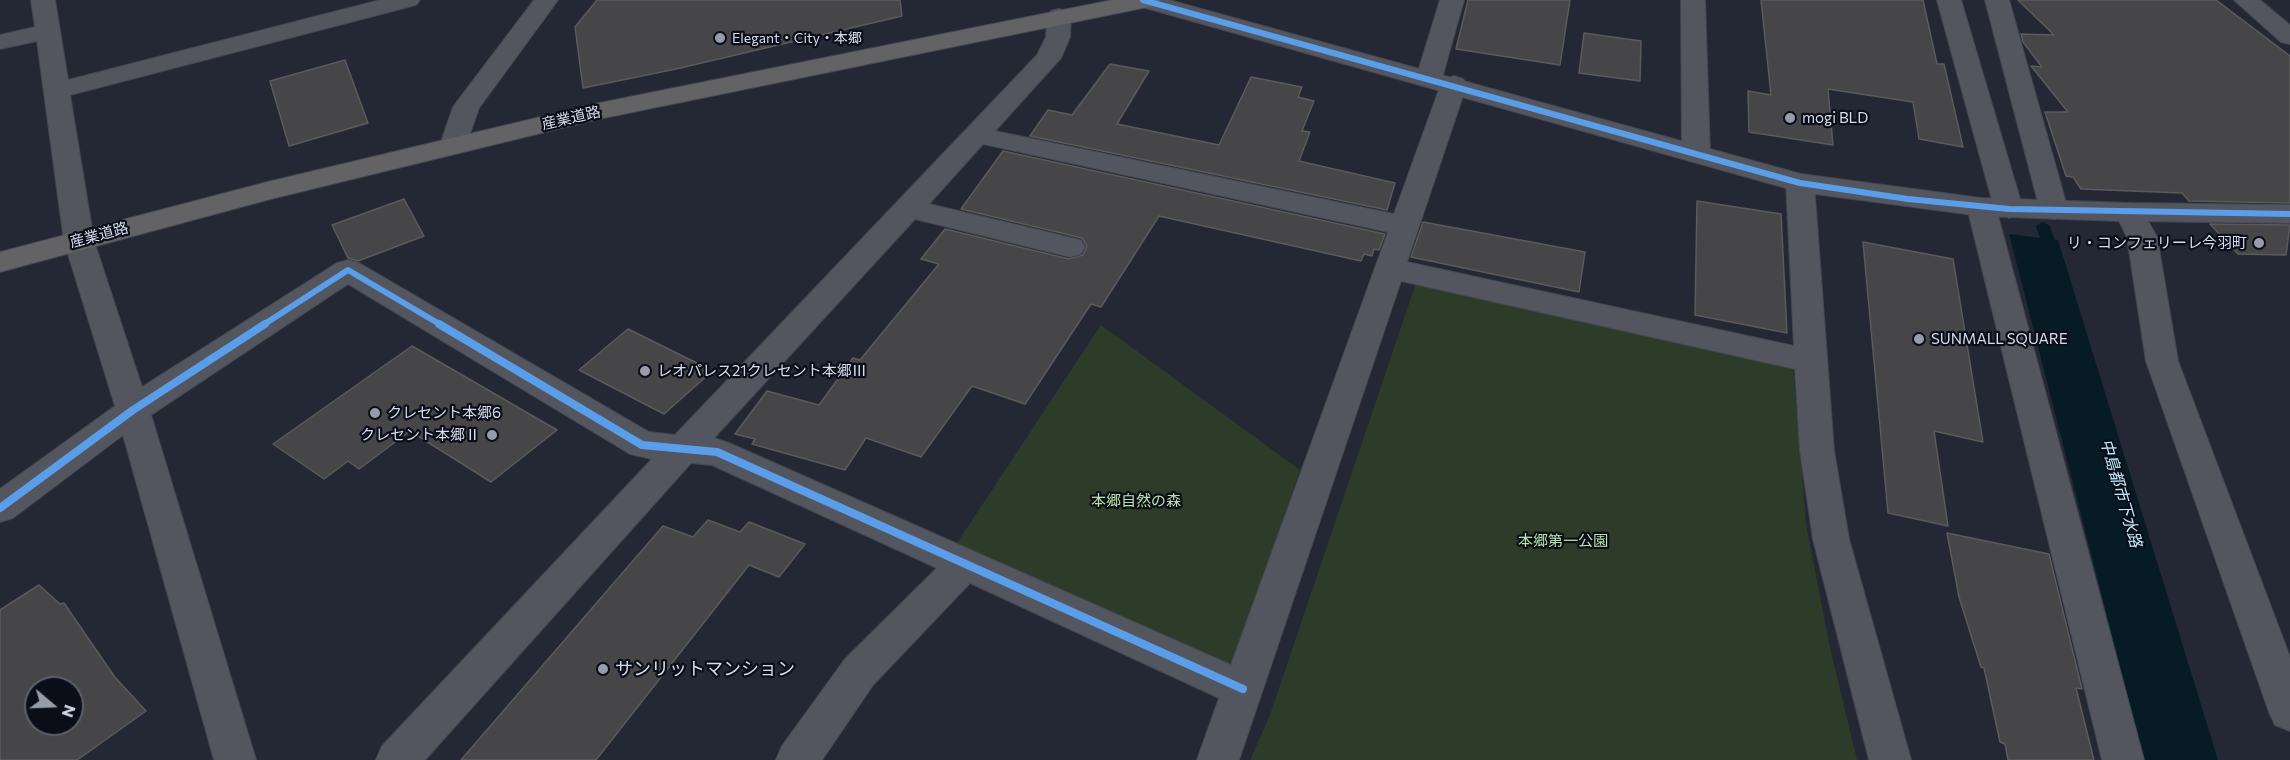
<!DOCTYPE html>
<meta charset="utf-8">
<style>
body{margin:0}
#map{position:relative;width:2290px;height:760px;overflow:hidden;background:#242834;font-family:Commissioner,sans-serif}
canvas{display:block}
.north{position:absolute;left:24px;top:676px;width:60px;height:60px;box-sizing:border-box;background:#0b0e18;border:2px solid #5c606c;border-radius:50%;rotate:109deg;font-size:16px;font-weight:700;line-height:24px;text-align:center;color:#d5dbeb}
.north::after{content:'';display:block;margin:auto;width:21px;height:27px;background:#979cab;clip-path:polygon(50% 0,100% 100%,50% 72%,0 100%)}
</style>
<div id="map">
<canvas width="2290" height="760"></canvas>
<div class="north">N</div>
</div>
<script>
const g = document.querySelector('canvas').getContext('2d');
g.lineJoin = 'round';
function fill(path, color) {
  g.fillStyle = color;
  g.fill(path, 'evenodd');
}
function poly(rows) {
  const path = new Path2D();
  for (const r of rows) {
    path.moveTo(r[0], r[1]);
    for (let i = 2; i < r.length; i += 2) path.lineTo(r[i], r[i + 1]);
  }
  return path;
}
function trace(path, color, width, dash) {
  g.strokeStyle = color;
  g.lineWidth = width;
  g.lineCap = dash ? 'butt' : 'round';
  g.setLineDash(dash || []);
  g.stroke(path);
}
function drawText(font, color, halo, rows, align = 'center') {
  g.font = font + ' Commissioner,"Noto Sans JP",sans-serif';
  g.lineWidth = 4.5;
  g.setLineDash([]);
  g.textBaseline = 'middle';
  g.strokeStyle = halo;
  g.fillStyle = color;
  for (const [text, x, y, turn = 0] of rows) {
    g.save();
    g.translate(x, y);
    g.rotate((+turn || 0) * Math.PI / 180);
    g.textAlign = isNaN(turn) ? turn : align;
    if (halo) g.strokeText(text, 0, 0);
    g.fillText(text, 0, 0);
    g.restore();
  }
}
const green = poly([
 [1416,283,1793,369,1806,524,1830,648,1857,760,1250,760,1270,715],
 [1101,325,1300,470,1233,668,953,549]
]);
const water = poly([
 [2009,234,2058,240,2218,760,2144,760]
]);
const stream = poly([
 [2043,222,2050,226,2060,257,2058,260,2053,262,2046,257,2036,226,2043,222]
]);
const building = poly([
 [597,0,900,0,902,16,676,69,583,88,575,27,597,0],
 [1468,0,1570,0,1560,65,1456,49,1468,0],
 [1761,0,1923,0,1937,64,1944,64,1963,147,1919,139,1913,102,1828,89,1833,145,1749,132,1748,91,1771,95,1761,0],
 [2018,0,2216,0,2290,56,2290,203,2189,201,2182,193,2081,189,2073,177,2066,176,2045,112,2068,112,2031,66,2042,67,2023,42,2021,34,2054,35,2018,0],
 [1584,33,1641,41,1640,81,1579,73,1584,33],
 [345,60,368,123,289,146,270,81,345,60],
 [1110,64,1149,71,1117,124,1219,145,1251,77,1302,87,1298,97,1314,101,1302,131,1310,132,1299,161,1395,183,1387,210,1030,136,1048,110,1072,115,1110,64],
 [1003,151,1385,234,1379,250,1374,249,1372,256,1364,254,1361,261,1159,216,1101,307,1091,304,1025,404,972,386,921,457,866,438,845,470,752,444,755,439,735,434,767,391,819,405,853,358,860,360,939,264,921,259,945,229,1069,259,1083,255,1087,246,1082,238,961,209,1003,151],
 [404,199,424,236,358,261,348,258,332,225,404,199],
 [1697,201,1781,214,1787,333,1695,315,1697,201],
 [1423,222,1585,252,1579,292,1411,257,1423,222],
 [2210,224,2290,225,2286,255,2238,254,2210,224],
 [1863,242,1953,259,1983,442,1934,431,1948,526,1888,513,1863,242],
 [628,329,707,368,701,373,708,375,664,414,579,370,628,329],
 [412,346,557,430,491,482,410,431,359,469,348,461,324,479,273,444,412,346],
 [708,520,740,532,749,522,805,544,779,577,749,565,596,760,461,760,663,526,693,537,708,520],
 [1947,533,2049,554,2082,689,2076,688,2094,760,2008,760,2005,744,2000,742,1984,668,1981,667,1959,597,1947,533],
 [39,585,60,604,64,603,114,676,146,711,77,760,0,760,0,610,39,585],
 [36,688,72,688,72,724,36,724,36,688]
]);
const street = poly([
 [31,0,55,0,68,80,380,0,420,0,416,5,70,95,94,241,142,387,337,263,348,260,359,263,649,432,675,435,1037,55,1046,37,1047,16,1051,11,1059,9,1067,11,1071,16,1070,37,1061,58,995,131,1394,214,1441,84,1445,79,1454,76,1463,79,1467,84,1407,262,1794,346,1786,183,1790,177,1800,174,1810,177,1814,183,1834,451,1849,539,1911,760,1869,760,1813,539,1800,451,1795,369,1401,281,1239,760,1197,760,1219,698,970,583,873,685,822,760,776,760,782,746,845,659,937,568,712,465,691,463,425,760,376,760,382,746,652,459,630,454,348,284,151,415,256,760,214,760,123,435,13,518,0,522,0,489,115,406,64,241,37,41,0,49,0,35,35,27,31,0],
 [983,144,1388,232,1231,665,729,443,714,438,915,219,1070,257,1081,254,1085,247,1081,240,929,204,983,144],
 [1440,0,1464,0,1442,78,1438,83,1429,86,1420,83,1416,78,1440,0],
 [1681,0,1705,0,1710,154,1706,160,1696,162,1686,160,1682,154,1681,0],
 [1937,0,1961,0,2023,209,2019,215,2009,218,1997,212,2144,760,2102,760,1967,207,1971,201,1981,198,1993,204,1937,0],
 [1985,0,2009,0,2068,210,2064,216,2054,219,2044,216,2040,210,1985,0],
 [2234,0,2260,0,2290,25,2290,44,2281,42,2234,0],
 [2129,203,2290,205,2290,223,2129,221,2119,219,2115,212,2119,205,2129,203]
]);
const secondary = poly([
 [534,0,558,0,479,108,464,151,454,153,444,151,440,145,453,107,534,0],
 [1131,0,1169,0,1801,174,1981,198,2129,203,2139,205,2157,237,2178,361,2290,657,2290,731,2275,725,2269,712,2146,361,2127,237,2119,221,1981,216,1800,192,1135,5,1131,0]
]);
const primary = poly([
 [1112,0,1160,0,1156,5,1148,7,599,119,271,199,0,272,0,252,267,182,599,103,1112,0]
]);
const cyclewayFar1 = poly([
 [1143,0,1800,183,1908,199,2009,209,2290,214],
 [263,325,348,270,441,325]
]);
const cycleway = poly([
 [439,324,642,445,717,452,1243,689],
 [0,508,133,410,265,324]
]);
const markers = [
 [720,38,6,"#979cab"],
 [1790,118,6,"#979cab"],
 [2259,243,6,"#979cab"],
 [1919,339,6,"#979cab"],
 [645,371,6,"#979cab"],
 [375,413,6,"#979cab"],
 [492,435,6,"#979cab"],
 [603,669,6,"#979cab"]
];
const farPoinames = [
 ["Elegant・City・本郷",732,38]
];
const streetNames = [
 ["産業道路",571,118,-13],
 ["産業道路",99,235,-15]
];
const poiNames = [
 ["mogi BLD",1802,118],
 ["リ・コンフェリーレ今羽町",2247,243,"right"],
 ["SUNMALL SQUARE",1931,339],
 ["レオパレス21クレセント本郷Ⅲ",657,371],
 ["クレセント本郷6",387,413],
 ["クレセント本郷Ⅱ",480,435,"right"]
];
const parkNames = [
 ["本郷自然の森",1136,501],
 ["本郷第一公園",1563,541]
];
const waterNames = [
 ["中島都市下水路",2121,493,74]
];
const nearPoinames = [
 ["サンリットマンション",615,669]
];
fill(green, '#2d3c28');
fill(water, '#061b23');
fill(stream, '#061b23');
fill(building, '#464547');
trace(building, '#5c5a5a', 1.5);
trace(street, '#424651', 2);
trace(secondary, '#424651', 2);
trace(primary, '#424651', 2);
fill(street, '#53565f');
fill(secondary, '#53565f');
fill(primary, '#636264');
trace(cyclewayFar1, '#5a9eea', 6);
trace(cycleway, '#5a9eea', 8);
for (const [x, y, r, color] of markers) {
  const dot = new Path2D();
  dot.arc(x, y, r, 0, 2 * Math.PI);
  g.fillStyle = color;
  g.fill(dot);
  trace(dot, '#0b0e18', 2);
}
drawText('14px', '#d5dbeb', '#0b0e18', farPoinames, 'left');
drawText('15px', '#d5dbeb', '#0b0e18', streetNames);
drawText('15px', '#d5dbeb', '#0b0e18', poiNames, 'left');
drawText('15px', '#b8e0a9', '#0b0e18', parkNames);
drawText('italic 16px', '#beebfb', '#0b0e18', waterNames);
drawText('18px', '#d5dbeb', '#0b0e18', nearPoinames, 'left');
</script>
